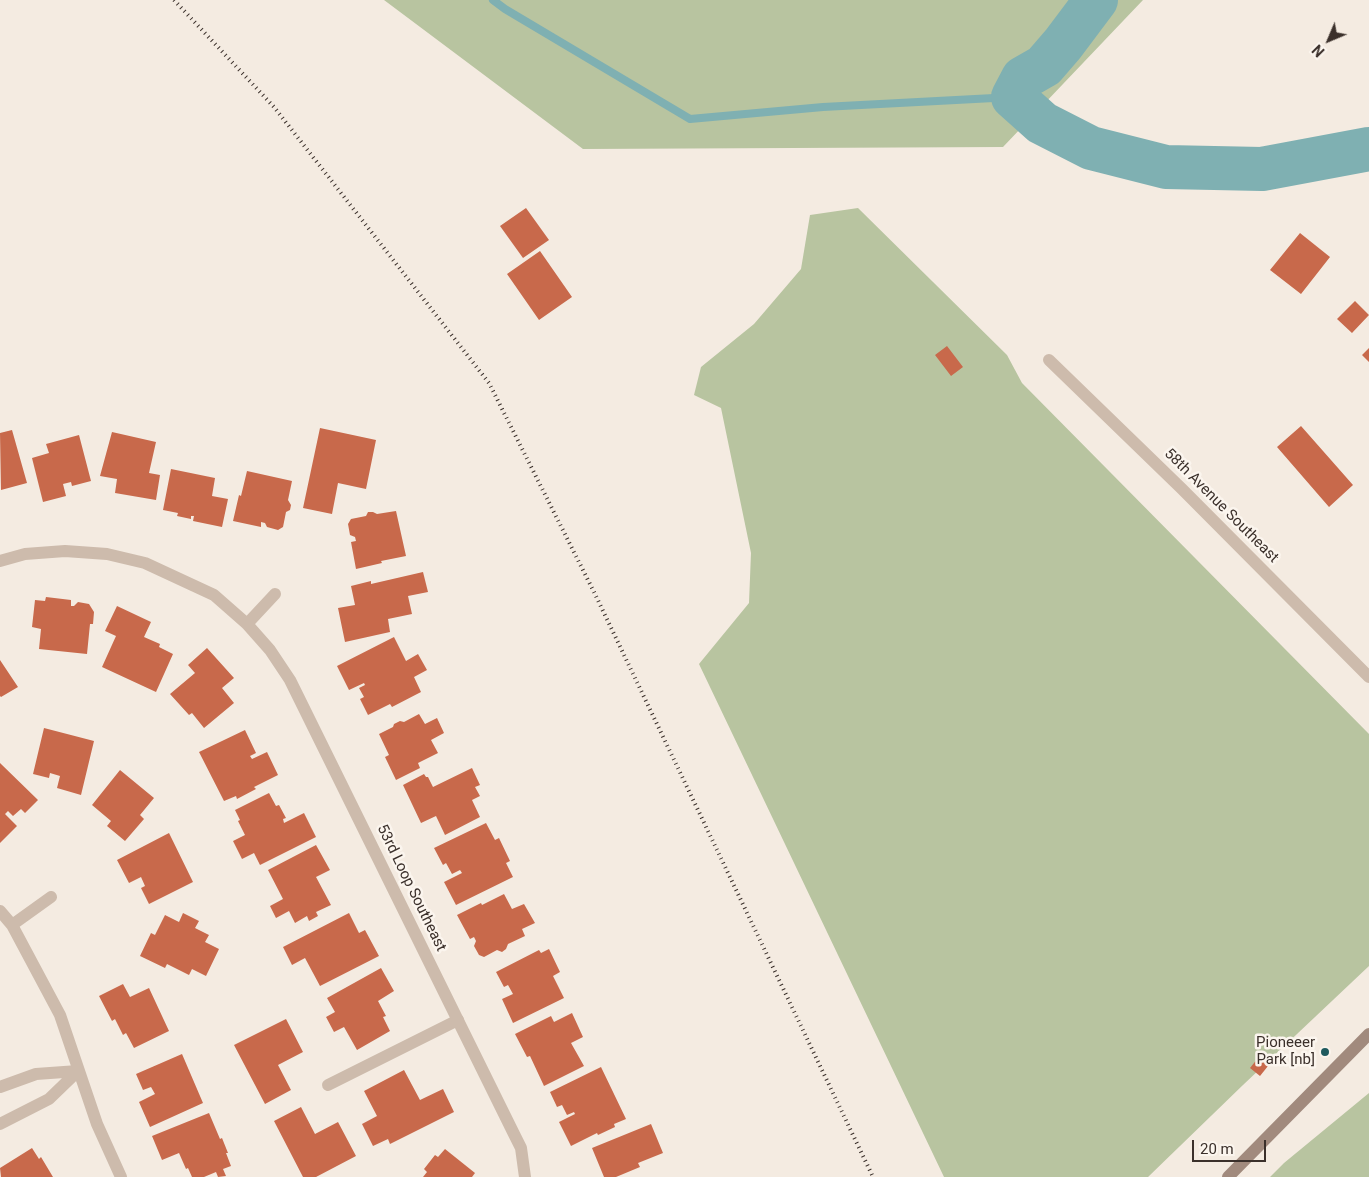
<!DOCTYPE html>
<style>
body{margin:0}
#map{position:relative;width:1369px;height:1177px;overflow:hidden;background:#f4ebe1;font-family:Roboto,sans-serif}
canvas{display:block}
.north{position:absolute;left:1304px;top:15px;width:50px;height:50px;-webkit-text-stroke:4px #fbf5ee;paint-order:stroke;rotate:225deg;font-size:14px;font-weight:700;line-height:20px;text-align:center;color:#3b302b}
.north::after{content:'';display:block;margin:auto;width:18px;height:22px;background:#3b302b;clip-path:polygon(50% 0,100% 100%,50% 72%,0 100%)}
.scale{position:absolute;left:1192px;top:1140px;width:74px;height:22px;box-sizing:border-box;border:2px solid #3b302b;border-top:0;padding-left:6px;font-size:15px;line-height:18px;white-space:nowrap;color:#3b302b;-webkit-text-stroke:4px #fbf5ee;paint-order:stroke}
</style>
<div id="map">
<canvas width="1369" height="1177"></canvas>
<div class="north">N</div>
<div class="scale">20 m</div>
</div>
<script>
const g = document.querySelector('canvas').getContext('2d');
g.lineJoin = 'round';
function fill(path, color) {
  g.fillStyle = color;
  g.fill(path, 'evenodd');
}
function poly(rows) {
  const path = new Path2D();
  for (const r of rows) {
    path.moveTo(r[0], r[1]);
    for (let i = 2; i < r.length; i += 2) path.lineTo(r[i], r[i + 1]);
  }
  return path;
}
function trace(path, color, width, dash) {
  g.strokeStyle = color;
  g.lineWidth = width;
  g.lineCap = dash ? 'butt' : 'round';
  g.setLineDash(dash || []);
  g.stroke(path);
}
function drawText(font, color, halo, rows, align = 'center') {
  g.font = font + ' Roboto,sans-serif';
  g.lineWidth = 5;
  g.setLineDash([]);
  g.textBaseline = 'middle';
  g.strokeStyle = halo;
  g.fillStyle = color;
  for (const [text, x, y, turn = 0] of rows) {
    g.save();
    g.translate(x, y);
    g.rotate((+turn || 0) * Math.PI / 180);
    g.textAlign = isNaN(turn) ? turn : align;
    if (halo) g.strokeText(text, 0, 0);
    g.fillText(text, 0, 0);
    g.restore();
  }
}
const green = poly([
 [384,0,1143,0,1003,147,583,149],
 [858,208,1007,355,1022,383,1369,734,1369,966,1243,1085,1148,1177,944,1177,699,664,749,603,751,553,721,408,694,395,701,367,754,324,801,269,810,215],
 [1369,1093,1369,1177,1270,1177,1284,1163]
]);
const stream = poly([
 [493,0,505,9,690,119,823,107,1013,97]
]);
const river = poly([
 [1096,0,1063,44,1044,66,1023,78,1013,97,1042,123,1091,148,1166,167,1262,169,1369,149]
]);
const building = poly([
 [526,208,549,240,523,258,500,226],
 [1300,233,1330,257,1301,294,1270,270],
 [540,251,572,297,539,320,507,274],
 [1355,301,1369,315,1352,333,1337,319],
 [947,346,963,367,951,376,935,355],
 [1369,348,1369,362,1362,355],
 [1301,426,1353,485,1329,507,1277,447],
 [320,428,376,440,366,489,338,483,332,514,303,508],
 [12,430,27,483,1,490,0,433],
 [112,432,156,442,149,473,160,475,156,500,115,493,117,479,100,476],
 [79,435,91,481,72,486,71,482,63,484,66,496,43,502,32,458,49,453,46,444],
 [171,469,215,478,212,496,228,499,222,527,193,521,194,516,191,516,191,519,177,516,178,513,163,510],
 [247,471,292,481,288,500,291,505,290,510,286,512,283,527,278,530,267,527,265,523,261,522,261,527,233,521,239,495,241,496],
 [396,511,406,556,381,561,382,563,356,569,351,542,356,541,355,537,350,535,348,524,351,519,366,516,368,512,373,512,377,514],
 [423,572,428,592,408,596,412,614,388,619,390,632,345,642,338,608,355,605,351,586,371,581,371,584],
 [46,597,71,600,71,606,74,606,78,602,89,604,94,612,93,624,90,624,87,654,39,649,41,629,32,627,35,600,45,601],
 [117,606,151,622,144,637,160,644,159,647,173,654,156,692,102,667,116,636,105,631],
 [394,637,406,661,418,654,427,670,414,677,421,692,392,707,390,704,368,715,360,699,364,697,359,688,365,685,364,683,349,690,337,666],
 [207,648,234,678,222,688,234,703,204,728,192,713,189,715,170,694,195,673,188,665],
 [0,660,18,687,1,697,0,696],
 [419,714,425,724,437,718,444,733,431,740,438,753,418,763,420,768,396,780,385,757,389,755,379,734,393,727,394,724,400,721,404,722],
 [44,728,94,741,81,795,57,788,60,776,50,773,49,778,33,774],
 [245,730,256,753,250,756,252,759,267,752,278,775,254,787,256,789,237,799,236,796,224,801,199,752],
 [0,763,38,800,25,813,21,809,13,816,8,811,5,814,17,826,0,843],
 [472,768,480,785,475,787,480,796,472,800,480,817,445,835,436,816,421,823,403,785,424,774,426,777,428,777,433,787],
 [120,770,154,798,140,815,144,819,125,841,107,826,111,821,92,805],
 [269,793,276,806,279,805,286,818,283,819,284,823,304,813,316,837,260,865,254,853,242,859,233,841,245,835,238,821,240,820,235,810],
 [486,823,495,840,499,838,510,861,506,863,513,877,456,905,444,882,462,873,460,870,452,874,446,863,443,865,434,848],
 [169,833,193,882,149,904,141,888,145,886,141,877,129,883,117,860],
 [316,845,330,870,316,877,331,905,316,912,318,916,309,921,307,916,295,923,289,911,276,918,270,906,283,899,268,870],
 [504,894,512,909,524,904,535,923,522,929,525,936,508,944,506,949,502,952,497,950,484,957,479,955,474,946,476,941,474,937,470,939,457,915,481,903,482,905],
 [183,913,199,921,195,928,209,935,205,942,219,949,206,976,192,969,189,975,167,964,165,968,140,956,151,933,155,935,165,915,179,922],
 [349,913,359,933,365,930,379,956,320,986,305,958,292,965,283,947],
 [549,949,560,972,553,976,564,998,513,1023,502,999,513,994,508,985,504,987,496,972,539,950,541,953],
 [381,968,394,991,378,1001,386,1016,383,1017,390,1031,357,1050,344,1027,334,1032,326,1017,335,1012,327,998],
 [123,984,130,997,149,988,169,1031,134,1048,126,1033,123,1035,115,1019,112,1021,99,996],
 [572,1013,583,1037,571,1043,584,1066,544,1086,530,1056,527,1057,515,1034,551,1016,554,1022],
 [286,1019,303,1052,278,1065,291,1090,265,1104,234,1045],
 [182,1054,203,1103,150,1127,139,1102,155,1094,151,1087,143,1090,136,1074],
 [1258,1058,1268,1066,1260,1076,1250,1068],
 [601,1067,626,1119,614,1124,615,1127,598,1135,597,1133,571,1146,559,1122,575,1114,574,1112,567,1115,562,1105,557,1107,550,1092],
 [404,1070,420,1100,443,1089,454,1112,390,1144,388,1139,373,1146,362,1124,377,1116,364,1091],
 [301,1107,315,1134,338,1122,356,1156,316,1177,303,1177,274,1121],
 [209,1113,220,1139,222,1138,228,1153,226,1153,231,1166,223,1169,226,1176,218,1177,216,1172,204,1177,192,1177,188,1168,186,1169,179,1153,162,1160,152,1136],
 [651,1124,663,1153,638,1163,640,1167,616,1177,604,1177,592,1148],
 [32,1148,39,1159,41,1157,53,1177,1,1177,0,1168],
 [445,1149,475,1173,472,1177,423,1177,427,1172,424,1169,435,1155,438,1157]
]);
const lane = poly([
 [328,1085,458,1020]
]);
const street = poly([
 [1049,360,1182,489,1369,677],
 [0,561,25,554,65,551,107,554,145,563,214,595,247,624,270,650,290,680,513,1132,521,1148,525,1177],
 [247,624,275,594],
 [0,911,12,925,60,1015,97,1124,121,1177],
 [12,925,51,897],
 [0,1087,36,1074,78,1071],
 [0,1124,49,1099,78,1071]
]);
const secondary = poly([
 [1228,1177,1369,1034]
]);
const rail = poly([
 [174,0,274,107,489,383,594,592,873,1177]
]);
const markers = [
 [1325,1052,5,"#1f5a5e"]
];
const streetNames = [
 ["58th Avenue Southeast",1221,506,45],
 ["53rd Loop Southeast",411,888,64]
];
const poiNames = [
 ["Pioneeer",1315,1043],
 ["Park [nb]",1315,1060]
];
fill(green, '#b8c4a0');
trace(stream, '#7fb0b2', 8);
trace(river, '#7fb0b2', 44);
fill(building, '#c8694b');
trace(lane, '#cdbbac', 12);
trace(street, '#cdbbac', 12);
trace(secondary, '#a18a7d', 12);
trace(rail, '#3b302b', 4, [1, 4]);
for (const [x, y, r, color] of markers) {
  const dot = new Path2D();
  dot.arc(x, y, r, 0, 2 * Math.PI);
  g.fillStyle = color;
  g.fill(dot);
  trace(dot, '#fbf5ee', 2);
}
drawText('15px', '#3b302b', '#fbf5ee', streetNames);
drawText('15px', '#3b302b', '#fbf5ee', poiNames, 'right');
</script>
